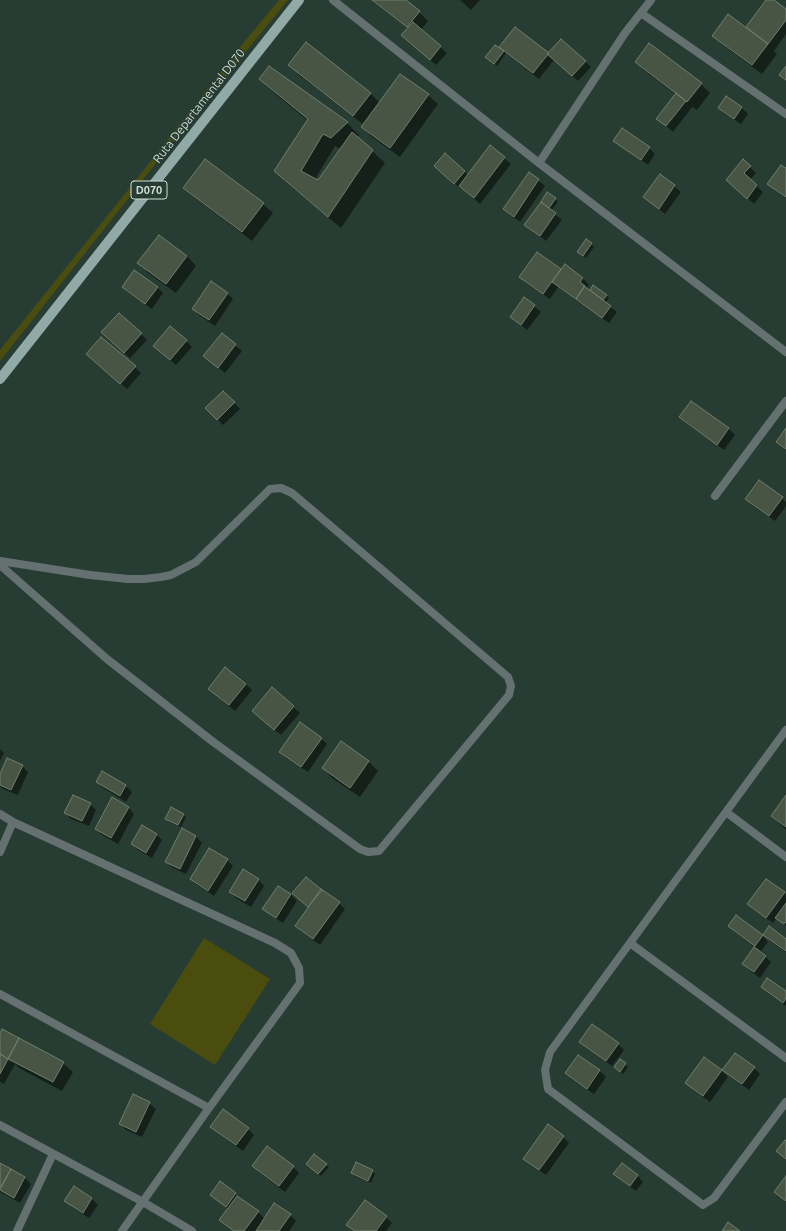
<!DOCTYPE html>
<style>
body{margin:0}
canvas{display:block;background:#273c33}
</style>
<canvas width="786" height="1231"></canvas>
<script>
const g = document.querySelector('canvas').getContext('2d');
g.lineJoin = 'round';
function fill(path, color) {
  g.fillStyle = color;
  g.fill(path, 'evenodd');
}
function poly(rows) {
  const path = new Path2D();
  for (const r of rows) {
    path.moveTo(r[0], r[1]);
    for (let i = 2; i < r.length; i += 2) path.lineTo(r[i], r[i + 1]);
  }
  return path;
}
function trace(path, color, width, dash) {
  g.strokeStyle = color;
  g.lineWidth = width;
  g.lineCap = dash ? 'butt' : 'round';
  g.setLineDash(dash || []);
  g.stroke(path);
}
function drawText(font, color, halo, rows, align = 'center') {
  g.font = font + ' Ubuntu,sans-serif';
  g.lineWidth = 3;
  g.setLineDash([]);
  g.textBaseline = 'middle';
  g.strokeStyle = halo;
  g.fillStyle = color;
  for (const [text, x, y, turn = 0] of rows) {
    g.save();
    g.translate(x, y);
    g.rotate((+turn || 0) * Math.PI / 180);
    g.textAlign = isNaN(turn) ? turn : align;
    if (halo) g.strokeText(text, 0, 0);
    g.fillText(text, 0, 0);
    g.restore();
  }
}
const green = poly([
 [279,0,288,0,190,120,0,361,0,350,128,190,245,41],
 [204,938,270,979,215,1065,150,1024]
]);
const shadow = poly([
 [371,0,404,0,419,12,428,21,421,30,447,53,436,65,408,41,408,28],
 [460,0,480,0,471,10],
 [767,0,772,0,786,10,786,34,774,51,777,54,762,74,723,45,713,36,746,29],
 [515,28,549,54,585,61,591,67,578,81,554,60,539,79,506,53,497,66,489,60],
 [307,44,371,94,380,103,400,75,428,95,438,104,400,157,372,137,362,127,364,125,299,75,290,65],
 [636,62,701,84,710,93,697,110,692,107,673,132,658,119,676,95,645,71],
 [269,67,347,123,359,135,357,137,385,163,341,228,288,184,275,171,308,121,273,92,260,79],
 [335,146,341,149,318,181,315,179],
 [726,98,742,108,748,114,741,124,725,114,719,108],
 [615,140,649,148,655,154,648,165,621,146],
 [490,147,511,164,480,204,462,188,461,189,441,172,465,172,468,175],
 [205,160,263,204,273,213,252,241,194,197,184,188],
 [750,167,756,173,750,180,763,192,754,204,727,180],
 [786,169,786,198,775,190,769,184],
 [529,173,545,186,520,222,510,215,504,209],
 [660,175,681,192,665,214,645,197],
 [555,199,558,202,551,211,562,220,546,241,532,230,526,224],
 [159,236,187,256,196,266,176,293,148,273,139,263],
 [591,244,594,247,586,258,581,254],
 [537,253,562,270,565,266,583,278,589,285,586,288,590,291,593,286,606,295,609,298,605,303,617,312,609,323,558,287,550,299,526,283,520,277],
 [123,287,157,287,163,293,152,309,129,293],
 [227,293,233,299,215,326,199,315,193,309],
 [524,299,534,306,541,312,527,330,511,317],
 [141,334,147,340,130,358,108,338],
 [222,334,242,351,225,373,205,356],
 [102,338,141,373,127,389,93,360],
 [186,341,192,347,176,365,161,352],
 [223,392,240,409,223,425,207,408],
 [691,402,729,429,735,435,724,450,686,423,680,417],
 [782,498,786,502,786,506,775,521,752,505,746,499],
 [246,684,252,690,235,711,216,695],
 [272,689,300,713,281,735,253,711],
 [321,738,327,744,308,772,286,758,280,752],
 [341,743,369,762,378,771,360,797,332,778,323,768],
 [0,749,4,753,0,761],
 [22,766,28,772,18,795,3,789,0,786,0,776],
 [103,773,126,786,132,792,126,802,103,788,97,782],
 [786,797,786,830,772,816],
 [90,804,96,810,89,826,71,819,65,812],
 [128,807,134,814,118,844,102,835,96,829],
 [183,815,186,817,181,827,169,822,166,819],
 [182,830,196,836,202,843,186,874,173,868,166,862],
 [156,834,162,840,152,858,138,850,132,844],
 [227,860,233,866,214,896,197,885,191,879],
 [258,879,264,886,251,907,236,898,230,892],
 [278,887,291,895,297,901,283,923,270,915,264,909],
 [784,893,786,895,786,926,777,918,773,923,754,910,748,904],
 [299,899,339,903,345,909,320,945,302,932,296,926,309,907],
 [729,926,762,935,768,942,761,951,735,932],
 [764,935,786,940,786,952,770,941],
 [765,956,771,962,760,978,749,970,743,964],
 [762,987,786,992,786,1006,768,993],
 [0,1030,2,1032,63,1063,73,1072,62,1091,19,1068,15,1064,4,1084,0,1082],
 [581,1042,618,1044,624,1050,612,1066,587,1048],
 [579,1056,600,1071,606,1077,594,1094,572,1079,566,1073],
 [705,1058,722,1071,728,1077,710,1102,693,1089,687,1083],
 [620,1060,628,1067,623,1074,618,1070],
 [754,1068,760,1074,749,1090,730,1076,724,1070],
 [149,1103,156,1109,142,1137,126,1130,120,1124],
 [212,1127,248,1129,254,1135,243,1151,218,1133],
 [563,1137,569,1143,546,1175,530,1164,524,1158],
 [267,1147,293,1167,299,1173,285,1192,259,1172,253,1166],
 [0,1164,25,1178,31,1184,20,1203,0,1192],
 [326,1165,329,1167,321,1176,310,1167],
 [372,1171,375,1174,371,1183,355,1176,352,1173],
 [615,1174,637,1175,643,1182,636,1191,621,1180],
 [220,1183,258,1212,265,1219,290,1215,296,1221,289,1231,257,1231,256,1230,255,1231,234,1231,221,1220,228,1209,212,1195],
 [74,1188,92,1199,98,1205,89,1218,72,1207,66,1201],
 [386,1217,392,1223,386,1231,354,1231,348,1225]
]);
const building = poly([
 [372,0,406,0,420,11,407,27,372,0],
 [766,0,774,0,786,9,786,20,768,44,746,27,766,0],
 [728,14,768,44,752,65,712,36,728,14],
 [413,22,441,46,430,60,401,35,413,22],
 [515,27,549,53,533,73,499,47,515,27],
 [561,39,586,61,572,76,547,54,561,39],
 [306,42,371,93,353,116,288,65,306,42],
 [649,43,702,83,687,102,635,62,649,43],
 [495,45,504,51,494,64,485,57,495,45],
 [269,66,348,122,331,138,323,134,301,171,318,180,352,132,373,150,328,217,274,171,308,119,259,79,269,66],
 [786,66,786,80,779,75,786,66],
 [400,74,429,94,390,148,361,127,400,74],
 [676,93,686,101,666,126,656,119,676,93],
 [726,96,742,107,734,119,718,108,726,96],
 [622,128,650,147,641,160,613,141,622,128],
 [490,145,505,157,474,198,459,186,490,145],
 [445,153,465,171,454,184,434,166,445,153],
 [205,159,264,203,242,232,183,188,205,159],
 [743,159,751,166,744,173,757,185,747,199,726,180,743,159],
 [781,165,786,168,786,197,767,184,781,165],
 [529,172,539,179,514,217,503,209,529,172],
 [660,174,675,185,659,209,643,197,660,174],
 [547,192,556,198,549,208,541,202,547,192],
 [541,202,556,213,540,236,524,225,541,202],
 [159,235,187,256,166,284,137,263,159,235],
 [586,239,592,243,583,256,577,252,586,239],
 [537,252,561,269,543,294,519,277,537,252],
 [565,264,583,278,580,282,585,286,576,299,552,282,565,264],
 [134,270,158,287,145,304,122,287,134,270],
 [211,281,228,293,209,320,192,309,211,281],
 [593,285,607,295,603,300,590,290,593,285],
 [584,286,611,306,602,318,576,299,584,286],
 [524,297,535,305,521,325,510,317,524,297],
 [119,313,142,333,124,353,101,332,119,313],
 [170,326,187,340,170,360,153,346,170,326],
 [222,333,236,344,218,368,203,356,222,333],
 [101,337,136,366,120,384,86,354,101,337],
 [223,391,235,402,217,420,205,408,223,391],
 [691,401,729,428,717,445,679,417,691,401],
 [786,428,786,449,776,442,786,428],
 [759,480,783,497,769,516,745,499,759,480],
 [225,667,246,684,229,705,208,689,225,667],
 [272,687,294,706,274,730,252,711,272,687],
 [300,722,322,738,301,767,279,752,300,722],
 [341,741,369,761,350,788,322,768,341,741],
 [7,758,23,765,11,790,0,785,0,774,7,758],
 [102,771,126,785,120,796,96,782,102,771],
 [73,795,91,803,82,821,64,813,73,795],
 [786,795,786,827,771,816,786,795],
 [112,797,129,807,111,838,95,829,112,797],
 [171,807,184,814,178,825,165,819,171,807],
 [142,825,157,834,146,853,131,844,142,825],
 [182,828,196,836,180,869,165,862,182,828],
 [209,848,228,859,208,891,190,879,209,848],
 [243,869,259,879,245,901,229,892,243,869],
 [306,877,322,890,308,907,292,893,306,877],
 [766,879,785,892,766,918,747,904,766,879],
 [278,886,291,894,276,918,262,909,278,886],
 [321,889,340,902,313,939,295,926,321,889],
 [786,903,786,922,784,924,775,918,786,903],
 [736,915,763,935,755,946,728,926,736,915],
 [769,926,786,939,786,951,763,935,769,926],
 [754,947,766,956,754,972,742,964,754,947],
 [767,978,786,991,786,998,783,1003,761,987,767,978],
 [592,1024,619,1043,606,1061,579,1042,592,1024],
 [2,1029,19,1038,8,1059,0,1054,0,1033,2,1029],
 [19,1038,64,1062,53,1082,8,1059,19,1038],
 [735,1053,755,1067,742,1084,722,1070,735,1053],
 [0,1054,8,1059,0,1074,0,1054],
 [578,1055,600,1070,587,1089,565,1073,578,1055],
 [704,1057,722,1070,703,1096,685,1083,704,1057],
 [620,1059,626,1063,620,1072,614,1067,620,1059],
 [133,1094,150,1102,136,1132,119,1124,133,1094],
 [223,1109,249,1128,236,1145,210,1127,223,1109],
 [548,1124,564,1136,539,1170,523,1159,548,1124],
 [785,1140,786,1141,786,1159,776,1151,785,1140],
 [267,1146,294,1166,279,1186,252,1166,267,1146],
 [314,1154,327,1164,318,1174,306,1164,314,1154],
 [356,1162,373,1170,368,1181,351,1173,356,1162],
 [0,1163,11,1169,0,1188,0,1163],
 [622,1163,638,1175,630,1186,613,1174,622,1163],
 [11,1169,25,1177,14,1198,0,1190,11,1169],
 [786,1176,786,1201,774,1192,786,1176],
 [220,1181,236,1193,226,1207,210,1195,220,1181],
 [74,1186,92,1198,83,1213,64,1201,74,1186],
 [237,1196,259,1211,244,1231,234,1231,219,1220,237,1196],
 [365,1200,387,1216,376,1231,355,1231,346,1225,365,1200],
 [274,1203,291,1214,279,1231,256,1231,274,1203],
 [728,1222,740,1231,722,1231,728,1222]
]);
const street = poly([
 [333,0,539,163,786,352],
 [641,13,786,114],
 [539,163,625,33,651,0],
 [715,496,786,401],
 [0,561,90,575,128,579,144,579,161,577,171,575,196,562,270,489,281,488,292,493,508,677,511,686,509,695,379,851,368,852,360,849,212,741,107,659,0,565],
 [786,730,550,1052,545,1070,548,1089,703,1205,714,1198,786,1102],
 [726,812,786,857],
 [0,814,13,822,275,943,291,953,299,968,300,983,209,1108,122,1231],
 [0,852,13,822],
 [630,943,786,1058],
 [0,994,209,1108],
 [0,1125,143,1202,192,1231],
 [17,1231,53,1154]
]);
const primary = poly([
 [0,379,299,0]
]);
const shields = [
 [149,190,36]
];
const shieldNames = [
 ["D070",149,190]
];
const streetNames = [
 ["Ruta Departamental D070",199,106,-52]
];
fill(green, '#4a4d0e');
fill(shadow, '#0007');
fill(building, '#485544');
trace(building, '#707e6b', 1);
trace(street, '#657170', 8);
trace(primary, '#91a9a7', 10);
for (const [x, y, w] of shields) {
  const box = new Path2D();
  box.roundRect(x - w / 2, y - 9, w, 18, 3);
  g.fillStyle = '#273c33';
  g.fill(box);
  trace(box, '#d2dfd9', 1);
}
drawText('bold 11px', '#d2dfd9', null, shieldNames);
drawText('12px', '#d2dfd9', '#273c33', streetNames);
</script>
